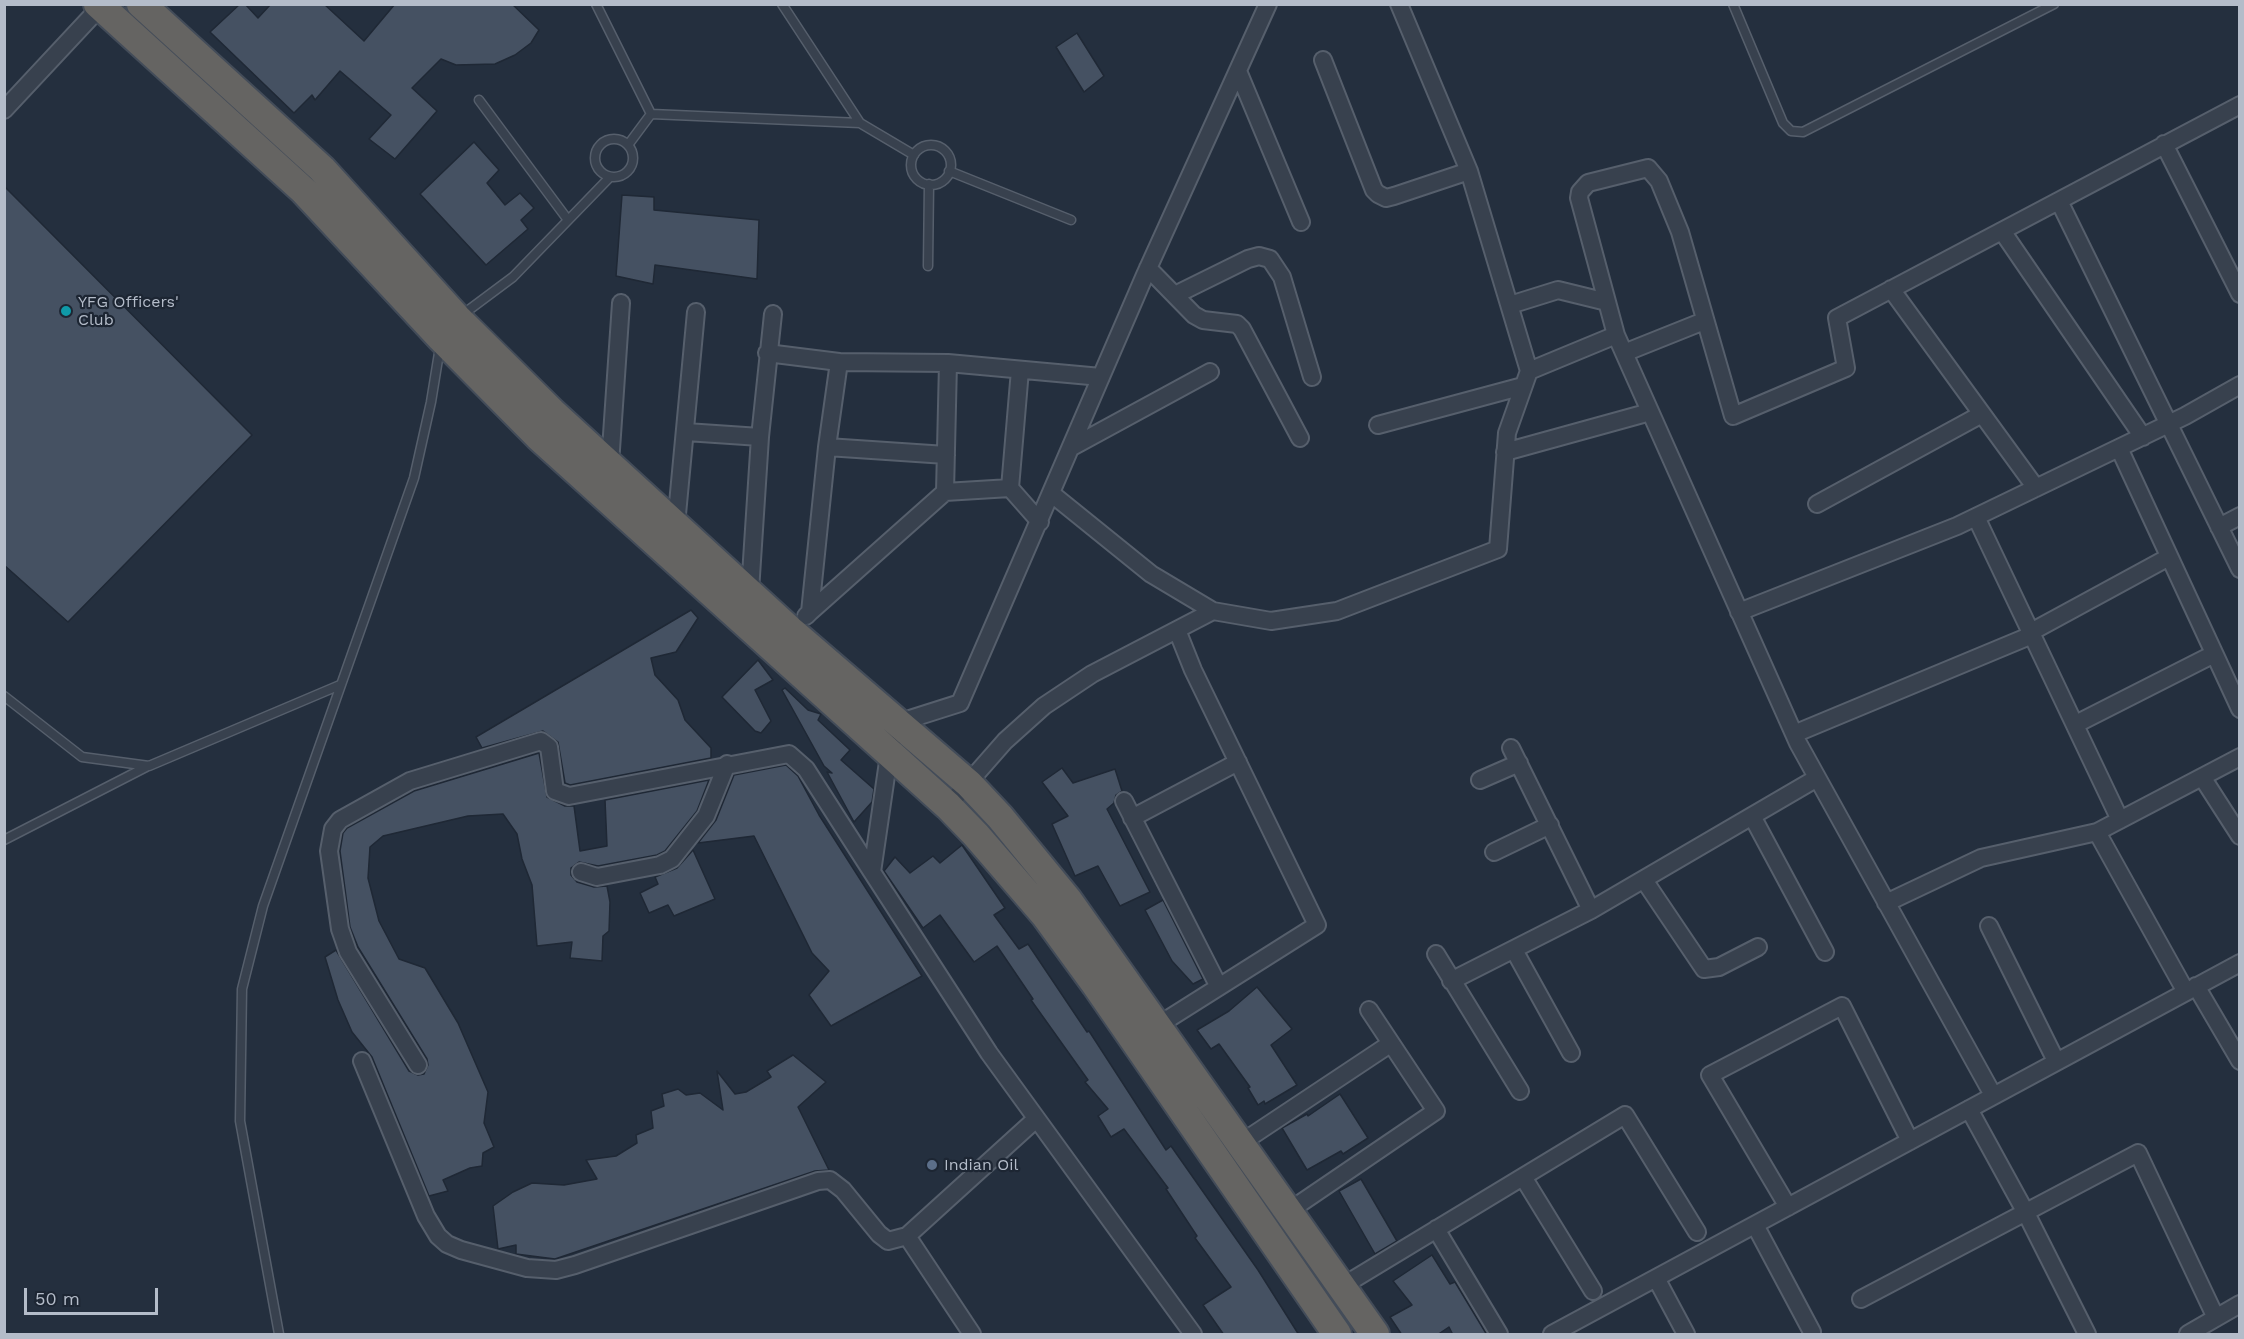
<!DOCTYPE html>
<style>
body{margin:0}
#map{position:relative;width:2244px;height:1339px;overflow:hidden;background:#242f3e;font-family:"Work Sans",sans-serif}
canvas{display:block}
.frame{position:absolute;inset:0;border:6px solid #b4bcc9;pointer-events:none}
.scale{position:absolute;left:24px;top:1288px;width:134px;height:27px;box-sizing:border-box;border:3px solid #b4bcc9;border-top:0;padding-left:8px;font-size:18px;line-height:21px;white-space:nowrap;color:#b4bcc9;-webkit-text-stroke:4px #1d2633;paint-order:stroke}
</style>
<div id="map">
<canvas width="2244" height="1339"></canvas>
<div class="frame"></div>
<div class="scale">50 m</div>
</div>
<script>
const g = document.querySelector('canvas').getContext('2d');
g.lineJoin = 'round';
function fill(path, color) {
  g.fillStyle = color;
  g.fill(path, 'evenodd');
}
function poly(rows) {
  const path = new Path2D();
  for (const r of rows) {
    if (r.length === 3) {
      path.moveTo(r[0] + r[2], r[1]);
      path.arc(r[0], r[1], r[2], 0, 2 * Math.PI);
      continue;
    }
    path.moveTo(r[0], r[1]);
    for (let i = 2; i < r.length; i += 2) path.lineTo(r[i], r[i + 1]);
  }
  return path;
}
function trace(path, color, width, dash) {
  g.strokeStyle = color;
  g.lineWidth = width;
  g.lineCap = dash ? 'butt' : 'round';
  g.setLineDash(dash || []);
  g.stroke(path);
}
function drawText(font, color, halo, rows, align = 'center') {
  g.font = font + ' "Work Sans",sans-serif';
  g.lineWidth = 4.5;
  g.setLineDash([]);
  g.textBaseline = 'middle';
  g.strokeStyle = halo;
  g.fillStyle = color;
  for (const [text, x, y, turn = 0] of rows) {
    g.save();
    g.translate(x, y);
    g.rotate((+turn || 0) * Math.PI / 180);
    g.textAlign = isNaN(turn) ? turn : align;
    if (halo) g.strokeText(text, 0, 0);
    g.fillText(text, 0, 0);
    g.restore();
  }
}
const building = poly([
 [240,4,245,4,258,18,271,4,324,4,364,41,395,4,512,4,539,30,531,43,515,55,495,64,456,65,441,59,412,88,437,111,395,159,369,139,391,115,340,71,315,100,312,95,294,113,210,32,240,4],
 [1077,33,1104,76,1084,92,1056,47,1077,33],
 [474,142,499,170,487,183,505,205,520,193,534,208,521,220,528,229,486,265,420,194,474,142],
 [4,186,252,435,68,622,4,565,4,186],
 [622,195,654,197,654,210,759,220,757,279,655,265,653,284,616,276,622,195],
 [691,610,698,618,676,652,651,658,655,675,678,700,685,720,711,748,711,758,570,785,565,783,558,742,543,731,482,748,476,737,691,610],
 [758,660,773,680,755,690,771,721,761,733,755,731,722,697,758,660],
 [785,688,808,710,821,714,818,720,850,750,841,760,874,789,872,802,854,822,827,772,832,773,824,766,782,690,785,688],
 [539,753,547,797,565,806,574,806,580,851,607,846,605,800,709,780,697,811,665,851,657,855,598,866,579,862,571,868,571,875,577,882,594,887,607,886,610,902,609,931,603,936,602,961,570,958,572,942,537,946,532,885,522,859,517,834,503,814,468,816,383,836,370,847,368,878,379,921,399,959,425,968,458,1023,488,1092,484,1123,494,1147,483,1153,482,1166,470,1168,443,1180,448,1191,429,1196,372,1057,352,1032,338,1000,325,957,336,950,409,1071,418,1075,424,1074,428,1065,427,1059,358,947,350,927,340,851,343,833,347,828,414,791,539,753],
 [786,765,798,776,819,815,922,976,831,1026,809,995,829,971,812,953,754,836,698,843,716,820,734,775,786,765],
 [1062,768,1073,783,1115,769,1122,791,1116,795,1114,803,1107,809,1150,892,1120,906,1098,866,1075,876,1052,824,1068,816,1042,782,1062,768],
 [962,845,1005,908,994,915,1019,949,1028,944,1087,1032,1089,1031,1166,1150,1171,1146,1258,1270,1299,1335,1224,1335,1203,1305,1231,1287,1195,1238,1197,1236,1166,1189,1168,1188,1124,1129,1111,1137,1098,1116,1108,1109,1085,1082,1088,1080,1031,1000,1033,999,997,946,974,962,940,915,923,928,884,871,895,857,910,873,933,856,940,863,962,845],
 [693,850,715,899,674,916,668,905,649,913,640,893,658,884,655,877,677,868,693,850],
 [1163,900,1203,979,1193,984,1172,961,1145,910,1163,900],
 [1257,987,1292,1029,1271,1045,1297,1085,1265,1104,1264,1101,1258,1105,1248,1088,1250,1087,1219,1044,1211,1049,1197,1030,1229,1011,1257,987],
 [793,1055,826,1082,798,1107,829,1170,815,1171,555,1259,516,1254,516,1245,498,1249,493,1206,513,1192,532,1183,564,1185,597,1179,586,1160,616,1156,637,1143,636,1135,653,1128,651,1111,664,1106,662,1094,678,1089,686,1095,700,1093,723,1110,717,1071,735,1094,746,1092,771,1077,767,1071,793,1055],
 [1340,1094,1368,1138,1343,1154,1341,1151,1307,1170,1282,1128,1307,1114,1308,1116,1340,1094],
 [1361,1179,1397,1241,1375,1254,1339,1191,1361,1179],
 [1432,1255,1450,1284,1455,1282,1487,1335,1453,1335,1449,1327,1437,1335,1402,1335,1390,1317,1412,1305,1393,1281,1432,1255]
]);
const service = poly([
 [596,4,651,114],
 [782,4,860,123,914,155],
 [1733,4,1783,123,1791,131,1803,132,2054,4],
 [479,100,568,220],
 [651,114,860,123],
 [614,158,19],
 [628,145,651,114],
 [931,165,20],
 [949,171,1071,220],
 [928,266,929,184],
 [462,315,513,277,610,177],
 [4,696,82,757,149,766,340,685],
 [4,840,148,766],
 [279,1334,240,1121,242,989,263,906,414,478,431,402,440,347]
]);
const minor = poly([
 [1399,4,1469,171,1529,371],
 [1323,60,1374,190,1378,194,1386,198,1394,196,1469,171],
 [1238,71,1301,222],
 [4,110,103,4],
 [2164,144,2240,294],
 [2059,201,2240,569],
 [2002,231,2143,437],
 [1148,268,1194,315,1203,320,1237,324,1242,329,1300,438],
 [1891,289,2036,488],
 [1175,295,1248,259,1259,256,1270,259,1282,277,1312,377],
 [1510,305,1558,290,1607,302],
 [767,353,839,362,948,363,1101,377],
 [1624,353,1704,321],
 [1378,425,1523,386],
 [686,432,760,437],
 [827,447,946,455],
 [1072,447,1210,372],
 [2119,448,2240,709],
 [1505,452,1650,412],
 [610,464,621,303],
 [1010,488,1020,370],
 [945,492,948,363],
 [1052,494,1151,574,1213,611,1271,621,1337,611,1498,549,1507,433,1529,371,1616,335],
 [1817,504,1982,414],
 [1976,517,2120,820],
 [2219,527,2240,516],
 [673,528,676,525,696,312],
 [750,591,760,437,773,314],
 [810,612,945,492,1010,488,1040,522],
 [1739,612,1957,526,2185,416,2240,385],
 [806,616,810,612,827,447,839,362],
 [2031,632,2169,557],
 [2076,724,2214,654],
 [1794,734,2032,635],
 [1511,748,1591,910],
 [2202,777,2240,836],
 [1480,780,1519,763],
 [1124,801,1219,987],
 [948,806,1005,741,1044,706,1092,674,1213,611],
 [1752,816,1825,952],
 [1132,818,1238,762],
 [1494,852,1550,825],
 [581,872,597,877,660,865,672,859,706,816,727,764],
 [1644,880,1704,969,1719,967,1758,947],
 [1886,903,1981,858,2097,832],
 [1989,926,2056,1061],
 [1514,950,1571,1053],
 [1436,954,1520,1091],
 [1451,981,1591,910,1817,778],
 [2196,986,2240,1061],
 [2186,992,2097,832,2240,757],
 [1157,1026,1317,925,1193,670,1177,630],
 [362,1061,426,1216,438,1236,447,1244,461,1250,527,1268,556,1270,575,1265,818,1181,830,1180,843,1190,879,1234,888,1241,907,1236,1036,1119],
 [418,1065,348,952,340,929,329,851,333,829,340,820,410,781,541,741,549,747,555,791,569,796,789,754,806,769,872,872],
 [1993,1095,1798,743,1616,335,1579,198,1580,192,1588,183,1648,168,1659,181,1680,232,1733,416,1846,368,1837,318,2240,105],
 [1969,1109,2026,1213,2087,1334],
 [1241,1143,1390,1044],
 [1523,1177,1593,1291],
 [1788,1207,1710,1075,1842,1006,1910,1141],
 [1289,1211,1436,1111,1369,1010],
 [1755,1225,1812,1332],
 [1436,1229,1499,1334],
 [907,1236,972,1334],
 [1656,1278,1686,1334],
 [1341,1287,1625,1115,1697,1232],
 [1861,1299,2138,1153,2216,1318],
 [1193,1334,989,1053,872,872,889,755,897,723,960,703,1145,275,1268,4],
 [1552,1334,2240,963],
 [2188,1334,2240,1304]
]);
const trunk = poly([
 [98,4,304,191,441,338,538,436,948,806,976,835,1045,915,1096,985,1337,1334],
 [141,4,322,169,457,318,552,412,790,630,969,784,1000,817,1068,900,1375,1334]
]);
const markers = [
 [66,311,6,"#0f9aa8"],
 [932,1165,6,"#5c6f8a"]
];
const poiNames = [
 ["YFG Officers'",78,302],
 ["Club",78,320],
 ["Indian Oil",944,1165]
];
fill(building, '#455162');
trace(building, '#1f2835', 1.5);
trace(service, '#565f6c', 11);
trace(minor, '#565f6c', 20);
trace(trunk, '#434c59', 32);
trace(service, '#38414e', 8);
trace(minor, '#38414e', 16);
trace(trunk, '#656462', 28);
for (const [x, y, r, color] of markers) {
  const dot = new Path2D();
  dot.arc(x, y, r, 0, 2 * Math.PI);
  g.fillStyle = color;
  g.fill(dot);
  trace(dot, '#1d2633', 2);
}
drawText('16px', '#b4bcc9', '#1d2633', poiNames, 'left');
</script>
